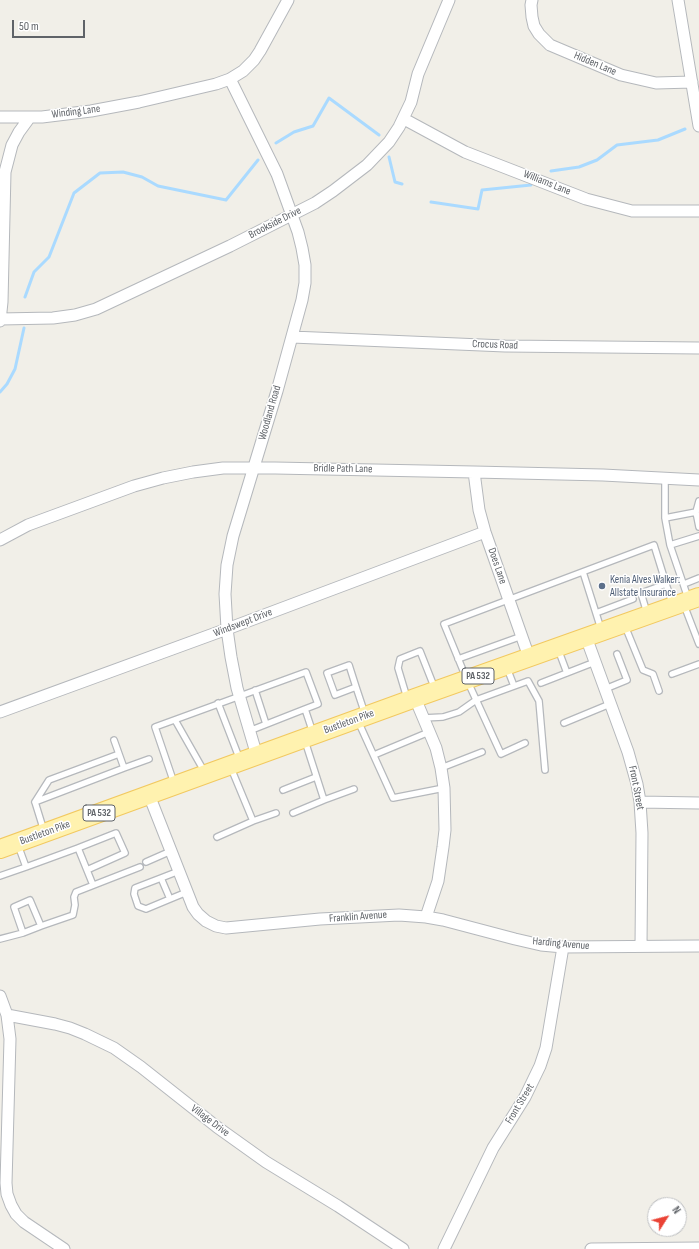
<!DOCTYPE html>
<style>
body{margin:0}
#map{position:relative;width:699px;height:1249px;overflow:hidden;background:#f1efe8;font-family:"Sofia Sans Condensed",sans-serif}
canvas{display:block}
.north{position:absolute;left:647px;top:1197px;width:40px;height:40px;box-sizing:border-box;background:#fff;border:1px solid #bfc1c3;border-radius:50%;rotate:54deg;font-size:11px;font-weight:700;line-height:16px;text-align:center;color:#5f6368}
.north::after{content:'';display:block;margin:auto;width:14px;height:18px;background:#ea4335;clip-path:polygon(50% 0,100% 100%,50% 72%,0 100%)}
.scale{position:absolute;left:12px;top:20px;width:73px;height:18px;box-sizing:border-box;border:2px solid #5f6368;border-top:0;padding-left:5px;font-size:12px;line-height:14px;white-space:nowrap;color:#5f6368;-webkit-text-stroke:3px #fff;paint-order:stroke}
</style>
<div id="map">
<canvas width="699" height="1249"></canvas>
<div class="north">N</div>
<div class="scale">50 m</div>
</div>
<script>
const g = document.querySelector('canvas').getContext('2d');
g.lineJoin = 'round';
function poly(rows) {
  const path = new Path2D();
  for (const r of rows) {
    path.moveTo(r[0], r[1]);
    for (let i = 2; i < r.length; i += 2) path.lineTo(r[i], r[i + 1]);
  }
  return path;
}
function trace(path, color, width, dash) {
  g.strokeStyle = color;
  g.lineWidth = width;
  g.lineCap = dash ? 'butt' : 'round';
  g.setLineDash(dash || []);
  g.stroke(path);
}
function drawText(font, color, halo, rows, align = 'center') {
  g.font = font + ' "Sofia Sans Condensed",sans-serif';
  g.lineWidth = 3;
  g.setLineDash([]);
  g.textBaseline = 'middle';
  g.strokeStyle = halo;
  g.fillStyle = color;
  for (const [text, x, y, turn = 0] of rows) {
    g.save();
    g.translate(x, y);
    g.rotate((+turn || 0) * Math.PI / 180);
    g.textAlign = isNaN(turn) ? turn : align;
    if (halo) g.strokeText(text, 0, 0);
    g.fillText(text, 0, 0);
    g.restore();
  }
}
const stream = poly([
 [276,143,294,132,313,126,329,98,379,135],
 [389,157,395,182,402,184],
 [551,171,579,167,597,160,617,145,658,140,685,129],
 [431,202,478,209,482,190,531,185],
 [25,297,34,272,49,257,74,193,100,173,123,172,142,177,158,186,226,200,258,160],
 [0,392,7,384,15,369,24,328]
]);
const lane = poly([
 [665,479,665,518,696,512],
 [699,501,696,512,699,527],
 [665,518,670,545,688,598],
 [670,545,699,536],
 [583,572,601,629],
 [684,584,699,578],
 [684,605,699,644],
 [596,613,633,599],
 [647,613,641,593,666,584],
 [625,626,643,670,653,674,659,691],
 [558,649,567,673],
 [458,659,522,636],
 [507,668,514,686],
 [672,674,699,664],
 [541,683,595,662],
 [356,687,335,695,327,673,349,665,356,687,365,714],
 [605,689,627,680,617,654],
 [255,690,266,724],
 [407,698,398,668,400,659,420,651,435,689],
 [218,703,240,760],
 [423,718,443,717,459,712,476,700,528,681,539,701,545,770],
 [175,720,204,771],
 [358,721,393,798,444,788],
 [564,723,610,704],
 [249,731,305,709,313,733],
 [114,740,119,754],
 [305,741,324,800,354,789],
 [525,743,501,754,467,680,444,624,654,545,672,603],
 [374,755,429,732],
 [124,768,149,759],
 [231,768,253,821,276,813],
 [441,768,482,752],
 [174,783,155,727,306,672,318,704,305,709],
 [283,790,316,777],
 [35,802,49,780,119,754,124,768,35,802,44,831],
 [293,813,324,800],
 [217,837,253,821],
 [78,848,116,833,125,853,87,870],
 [146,862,171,851],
 [26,867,78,848,93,885],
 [0,876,26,867,18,845],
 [161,878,170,899,146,909,138,906,134,894,135,888,161,878,179,871],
 [170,899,187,892],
 [41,926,73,915,75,905,74,897,76,892,140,867],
 [0,939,23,933,41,926,30,900,14,907,23,933]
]);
const street = poly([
 [532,0,531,5,532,17,534,26,539,34,550,45,621,75,656,83,692,82],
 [678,0,699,126],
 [230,79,277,174,298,232,302,248,305,265,305,283,302,300,277,391,233,536,227,565,225,594,227,629,231,657,237,688,257,756],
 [0,117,42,117,91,111,139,102,216,84,230,79,243,71,254,60,260,51,288,0],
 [404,119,465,152,586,199,632,211,699,211],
 [0,319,53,318,75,315,96,309,230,246,315,203,333,191,367,165,389,142,399,127,411,102,418,74,449,0],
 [0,321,2,302,5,172,12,145,19,132,30,117],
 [292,337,505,346,699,348],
 [474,472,479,510,485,532,529,657],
 [0,540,28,525,134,486,163,478,193,472,223,468,275,468,474,472,603,475,699,480],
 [586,637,628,752,637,784,640,802,642,833,641,946],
 [415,698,436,748,441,768,444,788,445,830,443,847,438,881,426,917],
 [0,712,227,629,485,532],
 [149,795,193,907,198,914,206,921,216,926,226,928,320,919,399,915,426,917,443,920,515,939,541,945,563,947,699,946],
 [640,802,699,803],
 [0,996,7,1015,10,1039,6,1183,7,1194,11,1205,16,1214,24,1222,64,1249],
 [7,1015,55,1024,70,1028,85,1034,114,1048,141,1067,217,1127,266,1162,338,1206,403,1249],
 [444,1249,493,1148,525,1097,540,1066,546,1048,563,947],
 [591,1249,699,1248]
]);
const primary = poly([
 [0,849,415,698,699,597]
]);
const markers = [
 [602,586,4,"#5c6f8a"]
];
const shields = [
 [478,676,32],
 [99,813,32]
];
const shieldNames = [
 ["PA 532",478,676],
 ["PA 532",99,813]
];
const streetNames = [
 ["Hidden Lane",595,64,23],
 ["Winding Lane",76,112,-7],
 ["Williams Lane",547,183,22],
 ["Brookside Drive",275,223,-27],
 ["Crocus Road",495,345,2],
 ["Woodland Road",270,413,-74],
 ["Bridle Path Lane",343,469,1],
 ["Does Lane",497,566,71],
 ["Windswept Drive",243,623,-21],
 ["Bustleton Pike",349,722,-20],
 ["Front Street",636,788,79],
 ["Bustleton Pike",45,833,-20],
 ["Franklin Avenue",358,917,-4],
 ["Harding Avenue",561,944,5],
 ["Front Street",520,1104,-59],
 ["Village Drive",210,1121,37]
];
const serviceNames = [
 ["Kenia Alves Walker:",610,580],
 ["Allstate Insurance",610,593]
];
trace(stream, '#aadaff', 3);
trace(lane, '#b5b8bc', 8);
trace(street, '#b5b8bc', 13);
trace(primary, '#f2c960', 20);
trace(lane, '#fff', 5.5);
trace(street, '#fff', 11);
trace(primary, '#fff2af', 18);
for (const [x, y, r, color] of markers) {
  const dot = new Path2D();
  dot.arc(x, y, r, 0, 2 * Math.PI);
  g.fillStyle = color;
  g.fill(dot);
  trace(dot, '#fff', 1.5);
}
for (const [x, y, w] of shields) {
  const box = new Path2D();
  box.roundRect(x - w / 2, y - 8, w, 16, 3);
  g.fillStyle = '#fff';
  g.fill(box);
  trace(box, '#5f6368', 1);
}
drawText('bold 10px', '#5f6368', null, shieldNames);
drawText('11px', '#5f6368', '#fff', streetNames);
drawText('11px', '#4e5e75', '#fff', serviceNames, 'left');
</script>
